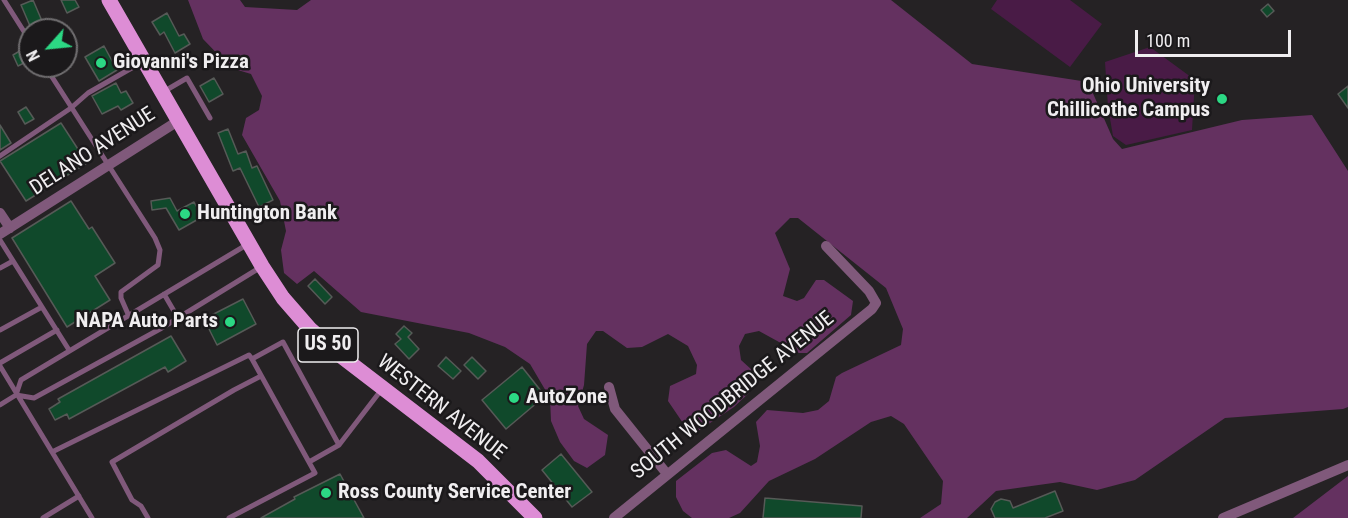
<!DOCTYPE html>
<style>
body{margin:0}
#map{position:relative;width:1348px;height:518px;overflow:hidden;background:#252224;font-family:"Roboto Condensed",sans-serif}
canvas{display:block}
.north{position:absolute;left:18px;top:18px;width:60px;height:60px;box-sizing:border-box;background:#1b191b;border:2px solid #706e70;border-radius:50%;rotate:243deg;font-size:16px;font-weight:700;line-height:24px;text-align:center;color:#f0eef0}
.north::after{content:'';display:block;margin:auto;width:21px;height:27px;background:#2cd884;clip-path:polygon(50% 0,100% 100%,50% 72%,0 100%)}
.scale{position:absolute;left:1135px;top:30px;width:156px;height:27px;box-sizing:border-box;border:3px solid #f0eef0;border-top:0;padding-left:8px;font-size:18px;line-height:21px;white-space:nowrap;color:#f0eef0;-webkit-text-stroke:4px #1b191b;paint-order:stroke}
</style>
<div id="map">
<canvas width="1348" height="518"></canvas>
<div class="north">N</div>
<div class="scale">100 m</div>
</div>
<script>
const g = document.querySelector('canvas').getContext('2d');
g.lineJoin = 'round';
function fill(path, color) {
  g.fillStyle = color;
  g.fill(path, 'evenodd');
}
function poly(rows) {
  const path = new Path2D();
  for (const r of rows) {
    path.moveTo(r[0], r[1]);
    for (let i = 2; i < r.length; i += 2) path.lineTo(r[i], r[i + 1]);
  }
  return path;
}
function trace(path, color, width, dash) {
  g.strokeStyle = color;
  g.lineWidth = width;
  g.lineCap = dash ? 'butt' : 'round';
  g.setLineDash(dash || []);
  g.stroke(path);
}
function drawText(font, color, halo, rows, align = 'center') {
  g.font = font + ' "Roboto Condensed",sans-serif';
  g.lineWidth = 5;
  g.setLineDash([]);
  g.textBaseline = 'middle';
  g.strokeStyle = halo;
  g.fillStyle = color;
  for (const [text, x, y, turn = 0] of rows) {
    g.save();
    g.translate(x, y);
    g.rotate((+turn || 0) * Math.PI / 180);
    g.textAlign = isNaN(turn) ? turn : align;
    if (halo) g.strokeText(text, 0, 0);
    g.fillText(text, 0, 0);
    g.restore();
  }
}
const green = poly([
 [997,0,1070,0,1102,24,1070,67,991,9],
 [1150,47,1195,80,1192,130,1126,145,1113,136,1108,107,1105,62]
]);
const forest = poly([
 [188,0,240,0,245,7,297,10,311,0,891,0,972,64,1088,82,1113,139,1122,149,1242,120,1312,115,1348,171,1348,407,1343,409,1225,418,1135,480,1097,490,1060,482,996,491,967,518,920,518,941,504,943,481,904,424,891,416,871,422,815,459,769,481,740,513,729,518,692,518,683,511,676,497,676,481,712,453,726,450,751,466,757,462,760,446,756,422,767,410,803,413,818,410,829,401,836,377,842,373,901,345,903,329,886,288,798,218,790,218,775,233,790,269,783,296,797,301,804,298,816,280,824,280,853,301,851,315,807,353,799,353,759,331,745,334,739,346,741,360,752,370,750,392,734,407,698,431,685,426,668,401,670,386,696,374,697,365,688,346,668,334,642,347,627,348,603,331,596,331,587,344,584,385,578,406,584,419,608,435,605,455,587,468,574,461,560,442,551,421,550,398,530,364,505,347,469,333,361,312,314,271,297,284,284,273,281,250,286,231,280,201,242,135,246,118,259,110,262,96,251,74,231,68,203,39],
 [1348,476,1348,518,1293,518]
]);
const building = poly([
 [33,0,42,21,30,26,21,5,33,0],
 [61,0,75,0,79,7,67,13,61,0],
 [1268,4,1274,11,1267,17,1261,10,1268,4],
 [167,13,179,36,184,34,190,44,175,53,164,32,160,35,152,22,167,13],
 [104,46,117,70,99,81,85,57,104,46],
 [23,49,25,53,30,50,30,60,18,66,13,55,23,49],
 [214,78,223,94,209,102,200,86,214,78],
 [116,83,121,93,126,91,133,103,121,110,118,106,102,114,92,96,116,83],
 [1348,86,1348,108,1338,94,1348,86],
 [26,107,34,119,25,124,18,112,26,107],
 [61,123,87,163,26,201,0,161,61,123],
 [0,125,11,143,0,150,0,125],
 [228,129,238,154,246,151,252,168,257,166,273,200,259,207,240,168,233,171,218,133,228,129],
 [170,198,177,211,194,202,202,217,179,230,166,208,152,210,151,201,170,198],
 [71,201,89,229,92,227,115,263,95,276,110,300,67,327,12,238,71,201],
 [315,279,332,297,325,304,308,286,315,279],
 [243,299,256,324,217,345,204,319,243,299],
 [404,326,412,333,408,337,419,349,409,359,395,344,401,339,396,334,404,326],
 [171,336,186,361,168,372,165,367,69,419,67,414,55,420,49,409,60,402,58,399,171,336],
 [446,357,461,371,453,379,438,366,446,357],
 [472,357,486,371,478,379,464,365,472,357],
 [522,367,545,396,506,429,482,400,522,367],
 [561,454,592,492,572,507,542,470,561,454],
 [340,474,364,518,261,518,295,499,294,497,340,474],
 [1055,491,1063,511,1045,518,995,518,991,509,995,502,1001,499,1010,501,1013,508,1055,491],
 [765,498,862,506,861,518,763,518,765,498]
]);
const lane = poly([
 [4,0,30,41],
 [45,66,155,238,160,250,158,265,121,292,121,298,128,314],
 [163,92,187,78,210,118],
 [0,156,71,108,88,93,144,61],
 [0,240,69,350],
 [0,268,13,261],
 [164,294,178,318],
 [0,330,42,307],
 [0,363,57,330],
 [0,366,92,518],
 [16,395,34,398,160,329,261,267],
 [0,405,16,395,21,380,248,244],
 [52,452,249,355,252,359],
 [309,462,339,445],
 [43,518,79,496],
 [148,518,141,506,132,500,112,462,234,390,261,376],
 [229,518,315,473,252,359,283,342,339,445,382,389]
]);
const street = poly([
 [0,213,10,228],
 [0,234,178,121],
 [609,387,615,409,667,474],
 [614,518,872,309,876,303,869,291,826,246],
 [1223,518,1348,465]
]);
const primary = poly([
 [109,0,262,266,283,298,310,329,341,356,478,461,535,518]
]);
const markers = [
 [101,63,6,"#2cd884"],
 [1222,99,6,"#2cd884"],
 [185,214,6,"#2cd884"],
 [230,322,6,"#2cd884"],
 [514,398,6,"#2cd884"],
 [326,493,6,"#2cd884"]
];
const shields = [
 [328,345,60]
];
const shieldNames = [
 ["US 50",328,345]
];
const poiNames = [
 ["Giovanni's Pizza",113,63],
 ["Ohio University",1210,87,"right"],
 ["Chillicothe Campus",1210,111,"right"],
 ["Huntington Bank",197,214],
 ["NAPA Auto Parts",218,322,"right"],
 ["AutoZone",526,398],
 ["Ross County Service Center",338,493]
];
const streetNames = [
 ["DELANO AVENUE",93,152,-33],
 ["SOUTH WOODBRIDGE AVENUE",733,396,-39],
 ["WESTERN AVENUE",441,408,38]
];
fill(green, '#491b46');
fill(forest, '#643160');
fill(building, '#10492b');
trace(building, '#565a57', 1.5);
trace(lane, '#80597b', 5);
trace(street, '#80597b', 10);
trace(primary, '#dd8dd5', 15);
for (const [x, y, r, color] of markers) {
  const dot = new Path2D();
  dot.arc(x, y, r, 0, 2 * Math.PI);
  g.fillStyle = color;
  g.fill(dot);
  trace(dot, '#1b191b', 2);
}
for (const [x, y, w] of shields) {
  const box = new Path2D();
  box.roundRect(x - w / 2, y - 17, w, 34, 4.5);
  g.fillStyle = '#1b191b';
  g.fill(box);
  trace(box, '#f0eef0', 1.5);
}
drawText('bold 20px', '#f0eef0', null, shieldNames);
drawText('bold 21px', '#f0eef0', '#1b191b', poiNames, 'left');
drawText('21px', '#f0eef0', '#1b191b', streetNames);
</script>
